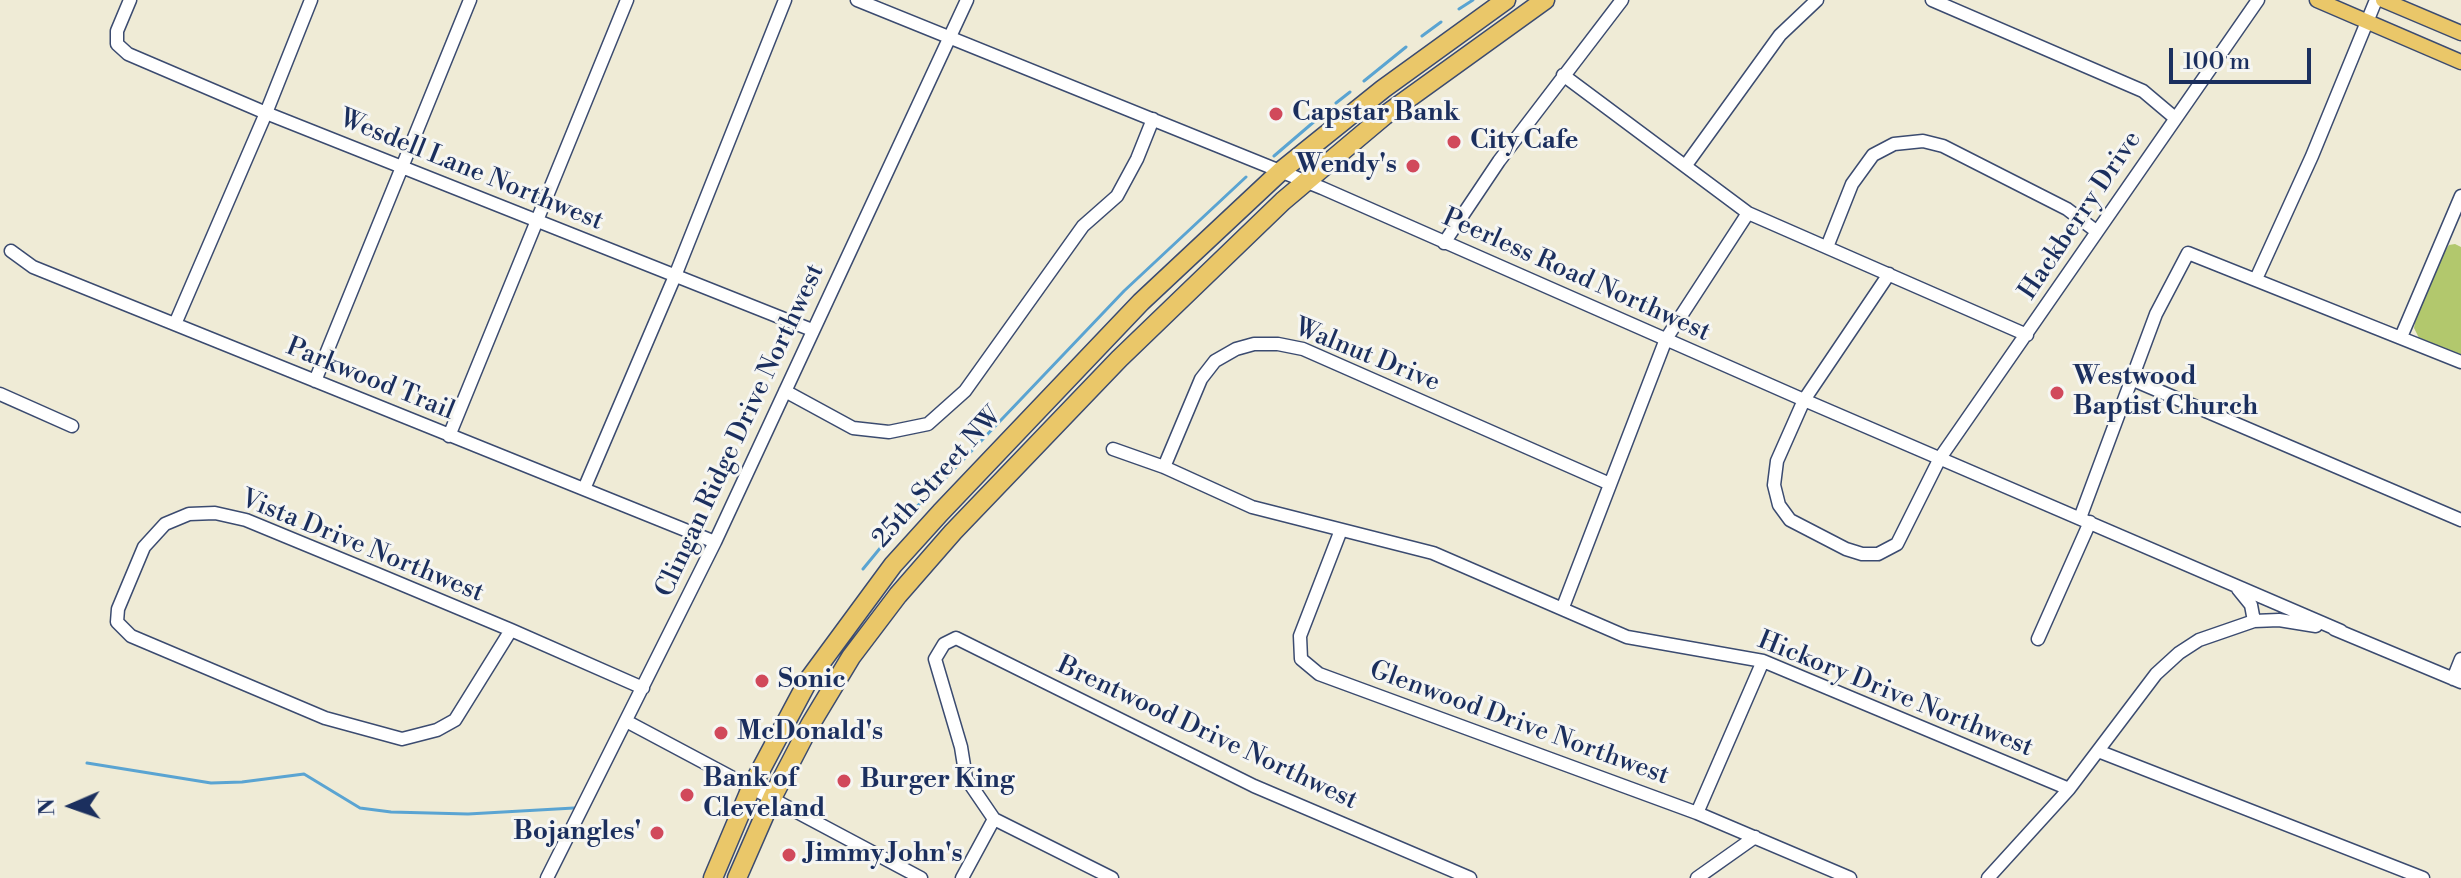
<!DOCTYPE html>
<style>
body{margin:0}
#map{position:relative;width:2461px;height:878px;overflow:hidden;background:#efebd6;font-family:"Libre Bodoni",serif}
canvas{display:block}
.north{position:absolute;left:32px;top:766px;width:80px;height:80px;-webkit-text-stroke:6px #f6f6f2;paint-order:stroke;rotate:268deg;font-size:22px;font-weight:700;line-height:32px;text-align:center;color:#1b2f5e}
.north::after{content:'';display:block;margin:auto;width:28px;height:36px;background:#1b2f5e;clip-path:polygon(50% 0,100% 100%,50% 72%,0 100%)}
.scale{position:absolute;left:2169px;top:48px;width:142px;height:36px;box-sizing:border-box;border:4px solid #1b2f5e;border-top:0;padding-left:10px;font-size:24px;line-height:28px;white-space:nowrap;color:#1b2f5e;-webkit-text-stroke:6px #f6f6f2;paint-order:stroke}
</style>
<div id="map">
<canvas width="2461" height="878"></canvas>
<div class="north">N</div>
<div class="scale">100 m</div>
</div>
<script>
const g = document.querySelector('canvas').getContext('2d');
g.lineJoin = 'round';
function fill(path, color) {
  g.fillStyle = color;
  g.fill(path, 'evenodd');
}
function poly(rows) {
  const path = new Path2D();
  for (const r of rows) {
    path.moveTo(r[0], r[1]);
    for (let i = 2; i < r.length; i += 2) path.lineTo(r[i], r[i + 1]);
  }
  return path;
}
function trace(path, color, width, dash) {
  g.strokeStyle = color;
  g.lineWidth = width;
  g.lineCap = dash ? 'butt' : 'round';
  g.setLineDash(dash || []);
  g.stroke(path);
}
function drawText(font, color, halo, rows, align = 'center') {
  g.font = font + ' "Libre Bodoni",serif';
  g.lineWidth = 6;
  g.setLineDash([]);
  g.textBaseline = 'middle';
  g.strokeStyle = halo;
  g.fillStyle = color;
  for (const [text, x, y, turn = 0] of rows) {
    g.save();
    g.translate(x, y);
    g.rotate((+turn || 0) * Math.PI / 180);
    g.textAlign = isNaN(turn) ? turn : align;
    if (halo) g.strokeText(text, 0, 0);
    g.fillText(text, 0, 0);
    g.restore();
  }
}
const green = poly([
 [2455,244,2461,247,2461,357,2419,338,2414,328,2417,313,2439,259,2449,245]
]);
const stream = poly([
 [1459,9,1473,0],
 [1422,36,1441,22],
 [1364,81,1406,47],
 [1336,103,1350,92],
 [1274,156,1323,114],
 [863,569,904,519,941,483,1124,291,1246,177],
 [87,763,211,783,242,782,304,774,360,808,391,812,468,814,574,808]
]);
const minor = poly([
 [130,0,117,31,117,44,128,54,266,113,812,330],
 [857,0,1322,188,1804,400,2341,631],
 [1932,0,2143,91,2175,118],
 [1563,75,1748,213,2027,335],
 [1686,165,1780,35,1817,0],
 [1444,243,1499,161,1622,0],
 [1827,247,1852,184,1873,155,1894,144,1923,141,1943,146,2067,209,2096,231],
 [11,251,33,267,715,542],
 [1889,274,1804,400,1777,461,1774,485,1779,505,1790,520,1846,549,1862,554,1878,554,1897,544,1940,458,2258,0],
 [2256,279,2312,156,2376,0],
 [175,324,266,113,311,0],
 [2401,337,2461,196],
 [2131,379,2461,520],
 [315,381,470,0],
 [785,391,853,428,889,432,928,424,965,391,1083,226,1117,196,1137,159,1153,119],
 [0,394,72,426],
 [449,436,627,0],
 [1113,449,1164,467,1252,507,1433,553,1627,637,1763,661,2069,789],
 [1164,467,1201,379,1215,361,1236,349,1254,344,1278,344,1303,349,1610,484],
 [584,489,675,276,785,0],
 [2080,518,2156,314,2188,253,2461,362],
 [1341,530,1300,636,1301,659,1319,674,1697,813,1850,878],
 [2238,589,2251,605,2254,621],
 [1563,607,1666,339,1748,213],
 [2334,629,2461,682],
 [511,630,455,720,437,730,402,739,325,718,131,636,117,622,118,609,144,547,165,524,189,514,215,513,246,520,377,574,511,630,643,688],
 [2038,639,2090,522],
 [2453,679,2461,659],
 [626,721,921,878],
 [2098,751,2423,878],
 [1697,813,1763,661],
 [547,878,715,542,967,0],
 [962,878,994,819],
 [1112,878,994,819,966,778,961,747,935,659,944,644,956,638,1254,786,1470,878],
 [1697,878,1755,837],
 [1988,878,2069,789,2156,674,2179,653,2199,640,2254,621,2279,620,2316,626]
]);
const major = poly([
 [2317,0,2461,62],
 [2383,0,2461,33]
]);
const highway = poly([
 [713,878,751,788,809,679,893,565,941,512,1141,302,1281,171,1383,89,1506,0],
 [737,878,772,798,810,725,851,657,898,595,953,532,1119,359,1283,201,1384,116,1545,0]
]);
const markers = [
 [1276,114,8,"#d1495b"],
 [1454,142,8,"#d1495b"],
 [1413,166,8,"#d1495b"],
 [2057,393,8,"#d1495b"],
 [762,681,8,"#d1495b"],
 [721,733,8,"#d1495b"],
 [844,781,8,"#d1495b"],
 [687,795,8,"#d1495b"],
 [657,833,8,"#d1495b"],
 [789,855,8,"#d1495b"]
];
const poiNames = [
 ["Capstar Bank",1292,114],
 ["City Cafe",1470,142],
 ["Wendy's",1397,166,"right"],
 ["Westwood",2073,378],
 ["Baptist Church",2073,408],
 ["Sonic",778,681],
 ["McDonald's",737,733],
 ["Bank of",703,780],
 ["Cleveland",703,810],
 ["Burger King",860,781],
 ["Bojangles'",641,833,"right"],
 ["Jimmy John's",805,855]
];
const streetNames = [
 ["Wesdell Lane Northwest",471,171,22],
 ["Hackberry Drive",2081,216,-56],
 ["Peerless Road Northwest",1576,276,24],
 ["Walnut Drive",1367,356,22],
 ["Parkwood Trail",370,380,22],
 ["Clingan Ridge Drive Northwest",741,431,-65],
 ["25th Street NW",938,478,-48],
 ["Vista Drive Northwest",362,547,22],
 ["Hickory Drive Northwest",1895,695,22],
 ["Glenwood Drive Northwest",1519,724,20],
 ["Brentwood Drive Northwest",1207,734,25]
];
fill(green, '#b2c86d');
trace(stream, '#5aa4d2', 3);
trace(minor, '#3b4b70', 15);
trace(major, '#3b4b70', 17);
trace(highway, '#3b4b70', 21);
trace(minor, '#fff', 12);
trace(major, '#eac769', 14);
trace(highway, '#eac769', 18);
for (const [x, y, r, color] of markers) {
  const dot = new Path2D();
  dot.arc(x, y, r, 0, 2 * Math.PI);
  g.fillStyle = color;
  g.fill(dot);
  trace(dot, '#f6f6f2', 3);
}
drawText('bold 26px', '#1b2f5e', '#f6f6f2', poiNames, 'left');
drawText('26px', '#1b2f5e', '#f6f6f2', streetNames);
</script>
